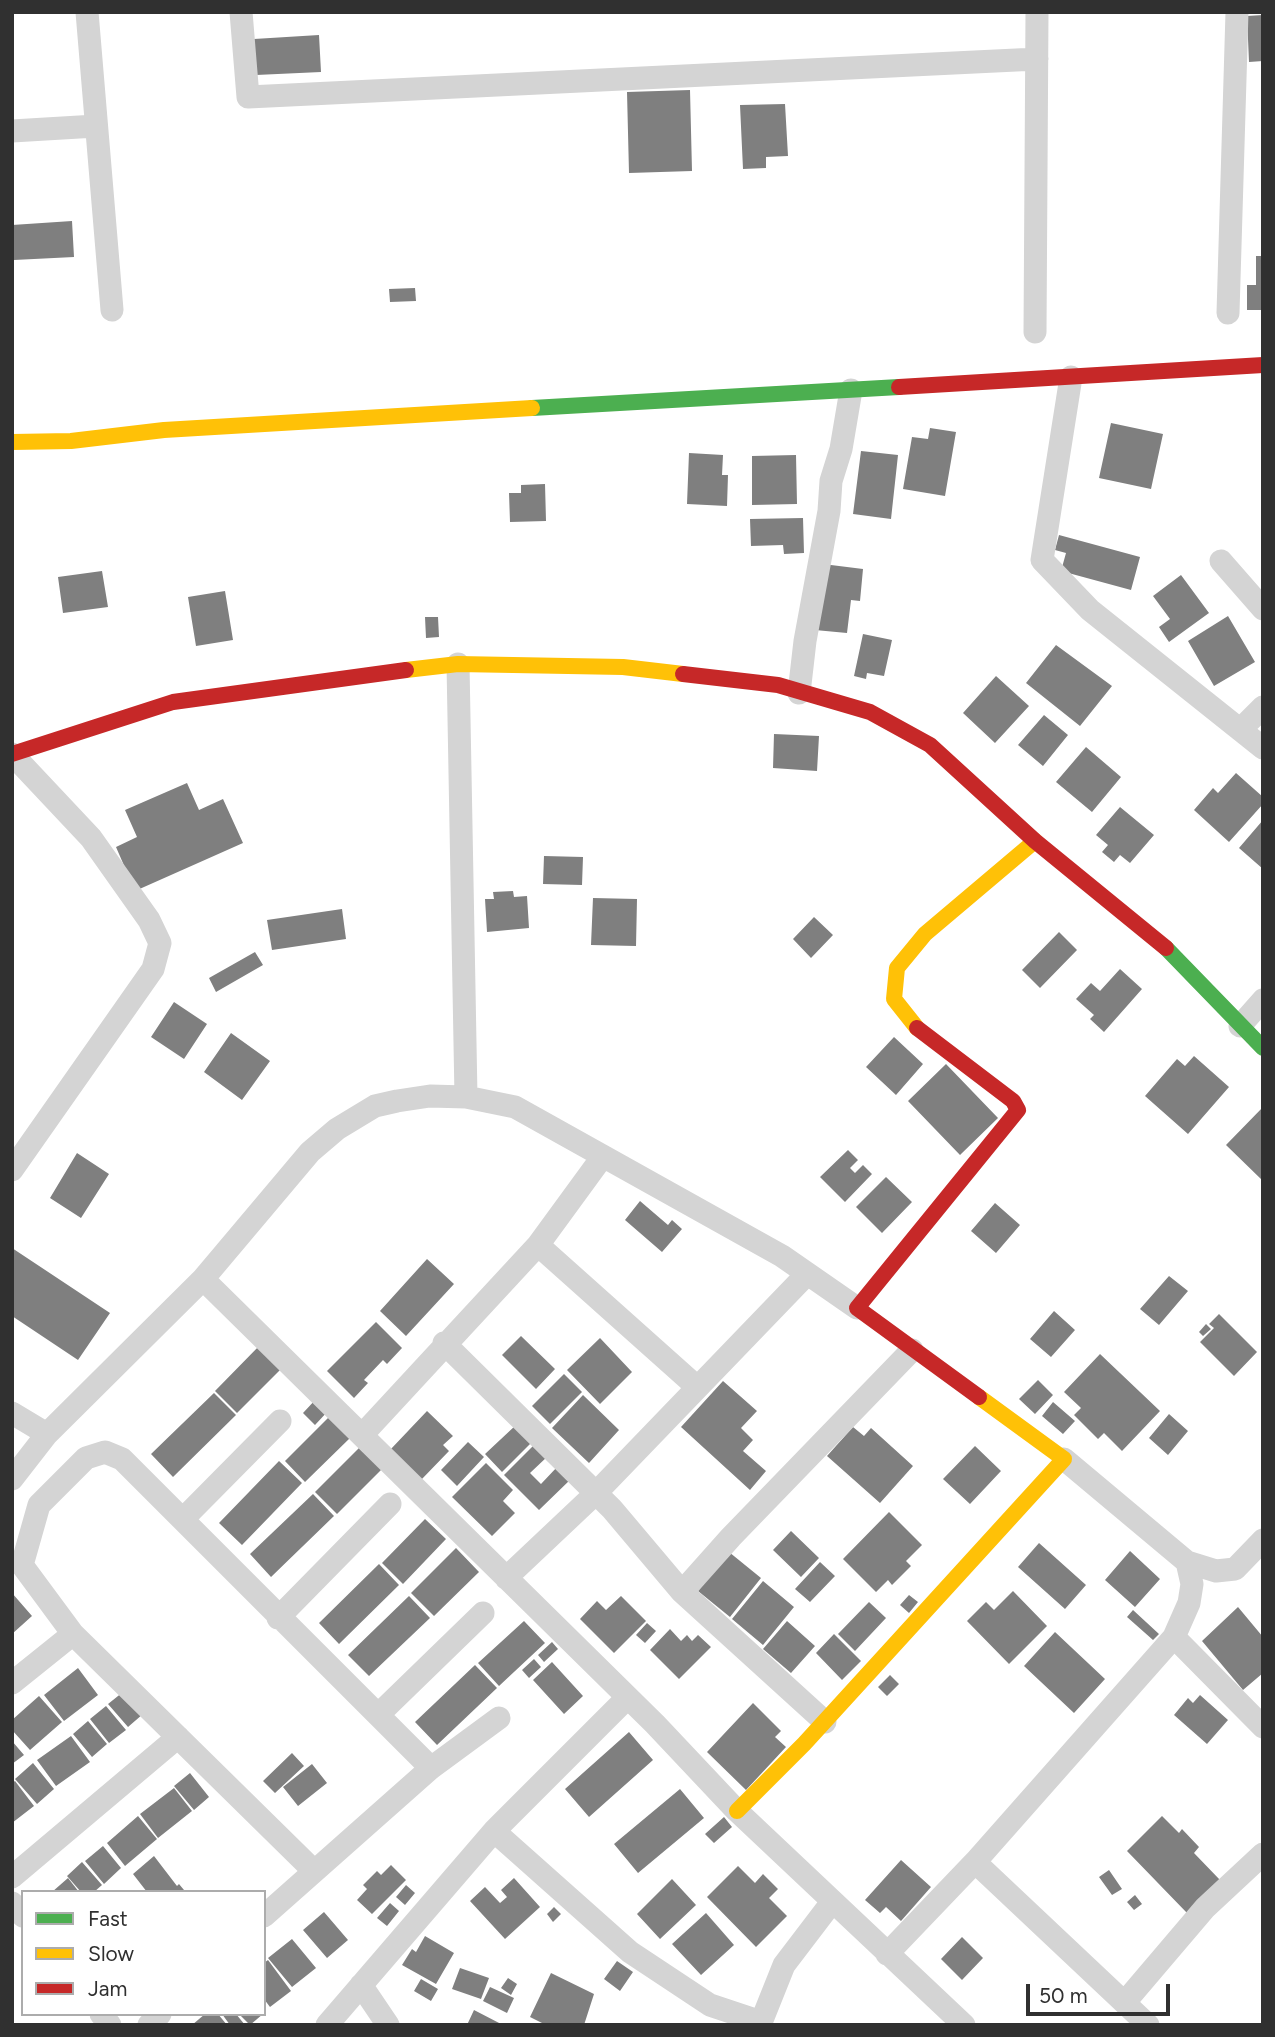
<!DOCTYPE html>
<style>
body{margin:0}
#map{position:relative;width:1275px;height:2037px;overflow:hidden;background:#fff;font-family:Figtree,sans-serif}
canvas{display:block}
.frame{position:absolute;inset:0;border:14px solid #303030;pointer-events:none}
.legend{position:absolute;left:21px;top:1890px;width:245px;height:126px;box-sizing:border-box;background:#fff;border:2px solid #acacac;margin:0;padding:9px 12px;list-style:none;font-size:21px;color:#303030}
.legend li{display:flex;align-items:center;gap:14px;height:35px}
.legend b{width:35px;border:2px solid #acacac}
.scale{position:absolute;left:1026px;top:1984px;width:144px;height:32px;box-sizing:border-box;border:4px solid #303030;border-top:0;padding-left:9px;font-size:21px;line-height:24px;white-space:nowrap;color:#303030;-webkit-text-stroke:5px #fff;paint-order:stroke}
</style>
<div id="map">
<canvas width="1275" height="2037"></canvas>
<div class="frame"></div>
<ul class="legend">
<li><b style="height:9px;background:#4caf50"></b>Fast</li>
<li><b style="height:9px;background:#ffc107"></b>Slow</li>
<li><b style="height:9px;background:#c62828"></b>Jam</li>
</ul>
<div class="scale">50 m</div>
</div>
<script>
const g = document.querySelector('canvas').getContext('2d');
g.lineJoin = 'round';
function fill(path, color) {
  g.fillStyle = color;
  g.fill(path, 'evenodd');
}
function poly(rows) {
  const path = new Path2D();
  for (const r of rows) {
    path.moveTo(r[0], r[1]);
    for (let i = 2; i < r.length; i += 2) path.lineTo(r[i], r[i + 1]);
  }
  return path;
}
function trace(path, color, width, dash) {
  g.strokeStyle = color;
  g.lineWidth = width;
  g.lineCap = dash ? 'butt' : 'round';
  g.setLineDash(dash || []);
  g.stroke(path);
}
const building = poly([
 [1263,15,1263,61,1249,62,1247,16],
 [319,35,321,72,256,75,254,39],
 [690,90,692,171,629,173,627,92],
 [785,104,788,156,766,157,766,168,743,169,740,105],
 [72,221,74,257,14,260,12,225],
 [1256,256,1263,256,1263,310,1247,310,1247,285,1256,285],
 [415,288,416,301,390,302,389,289],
 [1111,423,1163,434,1151,489,1099,478],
 [930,428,956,432,945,496,903,489,912,437,928,439],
 [861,451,898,455,891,519,853,514],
 [689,453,723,455,722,475,728,475,727,506,687,504],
 [796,455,797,504,752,505,752,456],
 [545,484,546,521,510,522,509,493,521,493,521,485],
 [803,518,804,553,784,554,783,545,751,546,750,519],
 [1059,535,1140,557,1131,590,1061,571,1066,553,1055,550],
 [823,564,863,569,860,601,851,600,847,633,815,630],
 [102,571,108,607,63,613,58,577],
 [1181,575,1209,613,1169,642,1159,627,1170,619,1153,596],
 [225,591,233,640,196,646,188,597],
 [1228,616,1255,662,1214,686,1188,641],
 [425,617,438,617,439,637,426,638],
 [863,634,892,640,884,676,867,673,866,679,854,676],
 [1056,645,1112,686,1080,726,1026,683],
 [996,676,1029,706,995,743,963,713],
 [1044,715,1068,735,1043,766,1018,745],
 [774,734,819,736,817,771,773,768],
 [1086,747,1121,777,1092,812,1056,782],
 [1236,773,1263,797,1263,804,1229,842,1194,810,1213,788,1218,793],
 [187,783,199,810,223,799,243,843,135,891,116,847,137,837,125,810],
 [1120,807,1154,835,1130,863,1120,855,1114,862,1102,852,1108,845,1096,835],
 [1263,820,1263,869,1239,848],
 [544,856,583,857,582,885,543,884],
 [513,891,514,897,527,896,529,928,487,932,485,899,494,899,493,892],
 [593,898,637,899,636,946,591,945],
 [342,909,346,939,272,950,267,920],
 [814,917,833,935,811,958,793,939],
 [1059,932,1077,950,1040,988,1022,970],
 [255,952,263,965,216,992,209,978],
 [1120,969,1142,989,1104,1032,1090,1019,1094,1015,1076,999,1091,983,1100,991],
 [174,1002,207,1024,184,1059,151,1037],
 [231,1033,270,1061,242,1100,204,1072],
 [894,1037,923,1064,896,1095,866,1067],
 [1194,1056,1229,1087,1188,1134,1145,1096,1177,1059,1185,1066],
 [946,1064,998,1118,960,1155,908,1101],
 [1263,1107,1263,1181,1226,1145],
 [848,1150,858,1160,850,1168,855,1173,863,1165,872,1174,845,1202,820,1177],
 [77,1153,109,1174,81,1218,50,1198],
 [886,1177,912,1202,882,1233,856,1207],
 [640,1201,668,1225,672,1220,682,1229,662,1252,625,1220],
 [995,1203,1020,1225,996,1253,971,1231],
 [12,1248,110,1313,78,1360,12,1316],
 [427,1259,454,1284,406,1336,380,1311],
 [1169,1276,1188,1291,1159,1325,1140,1309],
 [1054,1311,1075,1330,1051,1357,1030,1339],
 [1219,1314,1257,1352,1234,1376,1200,1342,1214,1328,1209,1324],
 [376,1322,402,1348,387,1364,383,1360,364,1380,368,1383,354,1398,327,1371],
 [1206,1324,1211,1329,1203,1336,1199,1332],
 [521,1336,555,1369,536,1389,502,1355],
 [600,1338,632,1372,600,1404,567,1370],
 [260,1345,283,1367,237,1413,215,1391],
 [1100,1354,1160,1411,1122,1451,1104,1433,1098,1439,1074,1415,1081,1408,1064,1392],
 [564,1374,582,1392,550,1424,532,1406],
 [1038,1380,1053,1395,1035,1414,1019,1399],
 [723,1381,757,1411,741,1428,753,1440,743,1451,766,1471,750,1490,681,1427],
 [214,1393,236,1415,173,1477,151,1454],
 [583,1395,619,1430,589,1463,552,1428],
 [317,1398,329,1410,315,1425,303,1413],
 [1053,1402,1075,1421,1063,1434,1042,1416],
 [427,1411,453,1436,443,1445,449,1451,421,1480,390,1450],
 [1169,1414,1188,1431,1168,1455,1149,1438],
 [329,1417,350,1438,305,1482,285,1461],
 [516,1425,532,1442,502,1472,485,1454],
 [853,1427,864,1436,871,1428,913,1466,880,1503,827,1456],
 [468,1442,484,1457,457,1486,441,1470],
 [536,1443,548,1456,530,1473,541,1484,558,1466,571,1479,539,1510,504,1475],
 [975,1446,1001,1471,970,1504,943,1479],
 [360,1447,382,1469,337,1514,315,1492],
 [279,1461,302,1483,242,1545,219,1523],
 [486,1463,513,1490,503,1501,515,1513,492,1536,452,1497],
 [313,1494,334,1516,271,1577,250,1554],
 [889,1512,922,1545,906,1561,911,1566,892,1585,888,1580,876,1592,843,1559],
 [425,1519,446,1539,403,1584,382,1563],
 [791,1531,819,1558,801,1577,773,1550],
 [1039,1543,1086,1585,1065,1609,1018,1567],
 [456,1548,479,1572,434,1616,411,1593],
 [1130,1551,1160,1579,1135,1607,1105,1580],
 [729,1552,761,1578,730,1617,698,1591],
 [820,1562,835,1576,810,1602,795,1589],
 [379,1564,399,1585,339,1644,319,1623],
 [763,1581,794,1607,763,1645,732,1619],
 [1013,1591,1047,1626,1009,1664,967,1621,986,1602,994,1610],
 [12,1593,32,1616,12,1634],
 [909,1595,918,1602,909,1613,900,1605],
 [409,1596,430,1618,369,1676,348,1655],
 [621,1596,646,1621,614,1653,580,1619,597,1601,606,1610],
 [869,1602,886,1618,855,1651,838,1634],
 [1238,1607,1263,1637,1263,1673,1243,1690,1202,1641],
 [1133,1610,1159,1634,1153,1640,1127,1617],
 [524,1621,545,1643,499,1686,478,1663],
 [787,1621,815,1646,791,1673,763,1649],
 [647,1623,656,1631,645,1643,636,1635],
 [670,1629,681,1641,687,1635,692,1641,698,1635,711,1647,679,1679,650,1650],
 [1055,1632,1105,1679,1074,1713,1024,1666],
 [834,1634,861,1661,842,1680,816,1653],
 [552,1642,558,1649,544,1662,538,1655],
 [534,1659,541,1667,529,1678,522,1670],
 [552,1662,583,1696,564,1714,533,1680],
 [475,1665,497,1688,437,1745,415,1722],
 [78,1668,98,1695,64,1721,44,1695],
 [890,1675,899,1684,887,1696,878,1687],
 [123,1692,143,1714,128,1727,108,1704],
 [1200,1695,1228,1720,1207,1744,1174,1715,1188,1698,1193,1703],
 [39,1696,62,1722,30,1750,12,1730,12,1720],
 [753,1703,781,1731,775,1737,786,1747,746,1790,707,1752],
 [106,1706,126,1730,109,1743,90,1719],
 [88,1721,107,1744,92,1757,73,1734],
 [629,1732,653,1760,589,1817,565,1789],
 [71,1736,90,1762,56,1786,37,1760],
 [12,1741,24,1755,12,1764],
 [292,1753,304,1766,275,1793,263,1781],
 [33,1763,54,1789,37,1804,15,1779],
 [312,1764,327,1783,298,1806,283,1787],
 [190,1773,209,1797,194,1810,174,1786],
 [15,1781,34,1806,12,1823,12,1783],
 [174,1788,192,1811,158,1838,140,1814],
 [680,1789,704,1818,638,1873,614,1844],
 [138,1816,157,1839,125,1866,107,1843],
 [1162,1816,1179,1833,1182,1829,1199,1847,1194,1853,1220,1880,1187,1913,1127,1851],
 [724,1817,732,1827,714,1843,705,1834],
 [103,1846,121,1868,104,1884,85,1861],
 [154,1856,177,1886,179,1884,184,1890,182,1892,147,1892,133,1874],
 [901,1860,931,1887,901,1921,886,1907,880,1913,865,1900],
 [82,1862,102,1885,94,1892,81,1892,67,1876],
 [391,1865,406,1880,372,1914,357,1900,367,1889,363,1885,377,1871,381,1875],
 [738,1866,755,1883,763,1874,778,1889,769,1898,787,1916,756,1947,707,1897],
 [1109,1870,1122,1889,1112,1895,1099,1877],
 [68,1878,79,1892,52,1892],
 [514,1878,540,1907,505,1939,470,1901,485,1887,500,1903,507,1897,501,1890],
 [672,1879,696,1905,660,1939,637,1914],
 [406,1885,415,1893,405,1905,396,1897],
 [1135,1895,1142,1904,1134,1910,1127,1902],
 [390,1903,399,1911,387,1926,377,1918],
 [554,1907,561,1914,553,1922,547,1914],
 [324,1912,348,1940,327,1958,303,1930],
 [706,1913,734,1945,701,1975,672,1944],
 [425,1936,454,1953,436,1984,402,1965,412,1949,416,1952],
 [962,1937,983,1958,962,1980,941,1959],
 [292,1939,316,1968,292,1987,268,1958],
 [268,1960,291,1991,270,2007,264,1999,264,1963],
 [617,1961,633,1972,620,1991,604,1979],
 [460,1968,489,1978,481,1999,452,1989],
 [551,1973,594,1994,584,2025,546,2025,530,2017],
 [508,1978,517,1984,511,1995,501,1988],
 [421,1979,438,1989,431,2001,414,1991],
 [490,1987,514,1998,507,2013,483,2001],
 [474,2010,503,2025,467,2025],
 [205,2014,218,2014,227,2025,192,2025],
 [222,2014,236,2014,245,2025,230,2025],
 [239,2014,263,2014,250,2025]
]);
const street = poly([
 [87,12,112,310],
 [241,12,248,97,1037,59],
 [12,131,96,126],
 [1228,313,1237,12],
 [1035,332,1037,12],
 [1071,377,1042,560,1090,610,1263,748],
 [1221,561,1263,609],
 [458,664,466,1097],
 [799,693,805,641,829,511,831,481,841,449,851,390],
 [1242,728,1263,707],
 [12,754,91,838,149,920,160,943,153,969,12,1170],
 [1240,1026,1263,1000],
 [538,1245,697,1387],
 [203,1279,655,1724,737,1811,964,2025],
 [444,1343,612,1509,682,1592,825,1722],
 [12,1413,47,1434],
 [363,1434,538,1245,603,1156],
 [12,1479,47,1434,203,1279,310,1152,337,1129,375,1106,397,1101,430,1096,466,1097,515,1107,782,1256,857,1308],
 [184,1518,280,1421],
 [1187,1562,1216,1571,1235,1569,1263,1540],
 [506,1578,595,1494,807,1274],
 [682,1592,731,1537,912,1350],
 [278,1618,390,1504],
 [1174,1637,1263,1727],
 [12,1683,73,1634],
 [379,1714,483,1613],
 [494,1831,630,1952,710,2005,761,2022],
 [975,1862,1148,2025],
 [313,1870,73,1634,22,1565,39,1505,86,1458,105,1452,122,1459,431,1768],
 [12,1877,178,1737],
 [12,1903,23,1916],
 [264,1916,431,1768,499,1718],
 [887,1954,975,1862,1174,1637,1189,1603,1192,1584,1187,1562,1064,1459],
 [361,1985,388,2025],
 [1125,2002,1205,1908,1263,1854],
 [101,2014,110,2025],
 [149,2025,160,2014],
 [327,2025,494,1831,626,1699],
 [760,2025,784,1965,832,1902]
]);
const fast = poly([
 [532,408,899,387],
 [1166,948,1263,1048]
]);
const slow = poly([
 [12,442,71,441,164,430,532,408],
 [406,670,458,664,623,667,683,674],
 [917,1028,894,999,897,968,925,934,1035,841],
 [737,1811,804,1744,1064,1459,979,1397]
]);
const jam = poly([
 [899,387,1263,365],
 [683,674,778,685,870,712,930,745,1035,841,1166,948],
 [12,754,173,702,406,670],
 [917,1028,1013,1101,1018,1110,857,1308,979,1397]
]);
fill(building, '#7f7f7f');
trace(street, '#d4d4d4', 23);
trace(fast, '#4caf50', 16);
trace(slow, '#ffc107', 16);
trace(jam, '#c62828', 16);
</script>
